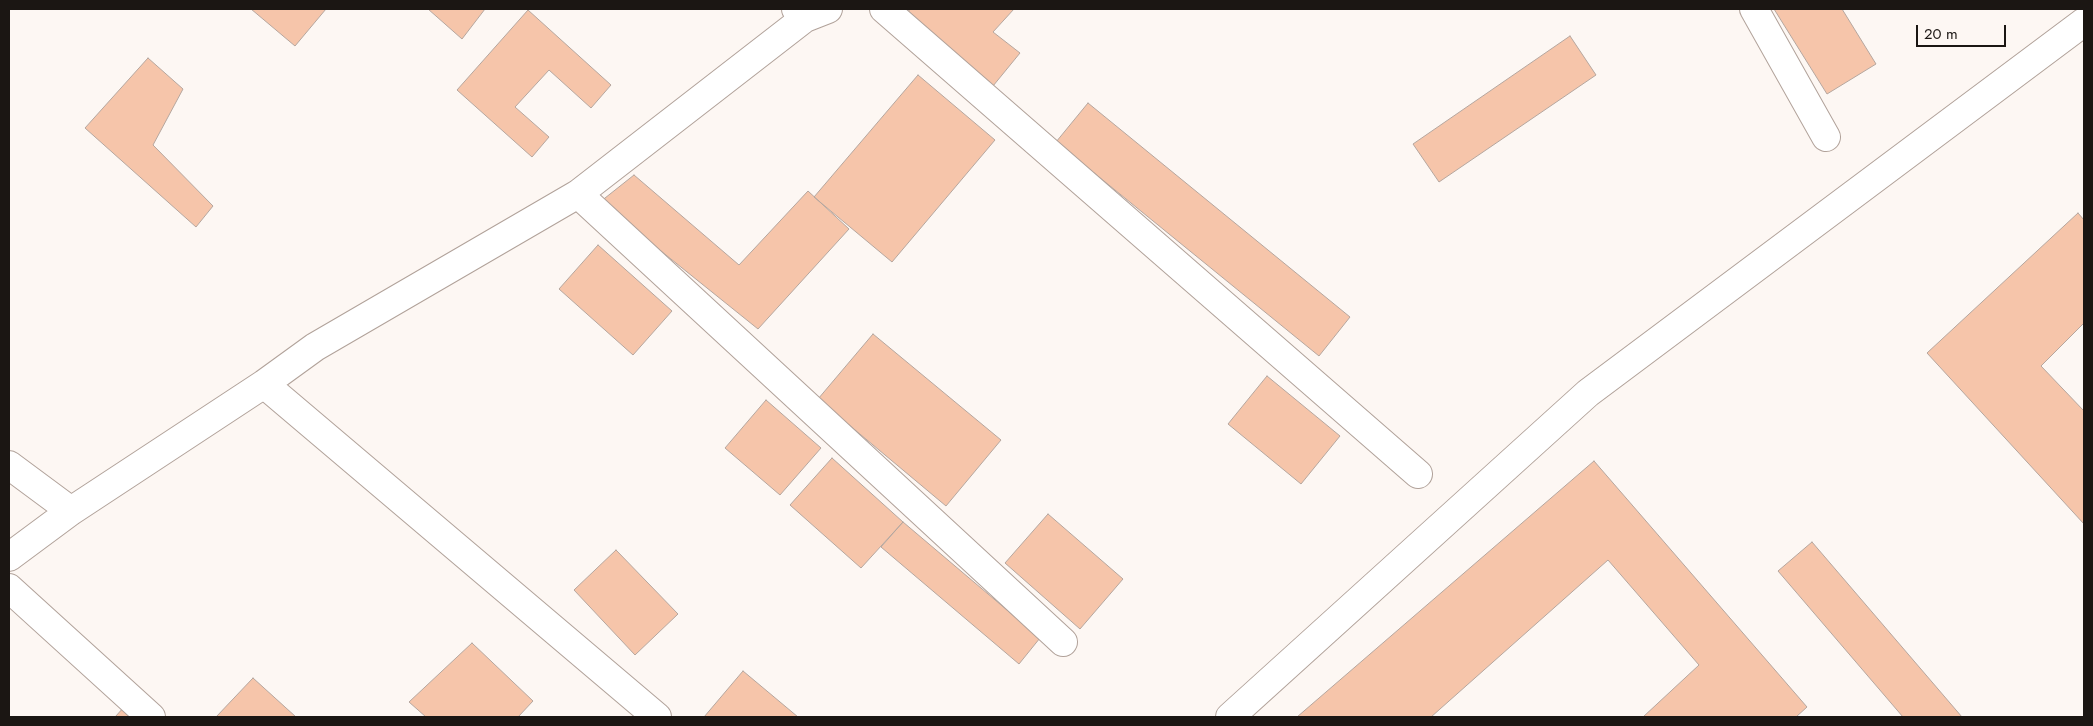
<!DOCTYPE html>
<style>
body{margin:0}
#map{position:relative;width:2093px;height:726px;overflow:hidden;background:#fdf7f3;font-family:Jost,sans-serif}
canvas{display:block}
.frame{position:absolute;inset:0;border:10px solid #1b1613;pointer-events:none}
.scale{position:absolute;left:1916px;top:25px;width:90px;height:22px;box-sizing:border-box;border:2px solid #1b1613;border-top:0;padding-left:6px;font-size:15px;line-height:18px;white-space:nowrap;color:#1b1613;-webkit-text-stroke:4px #fdf7f3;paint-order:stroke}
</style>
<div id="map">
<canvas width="2093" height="726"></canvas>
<div class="frame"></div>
<div class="scale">20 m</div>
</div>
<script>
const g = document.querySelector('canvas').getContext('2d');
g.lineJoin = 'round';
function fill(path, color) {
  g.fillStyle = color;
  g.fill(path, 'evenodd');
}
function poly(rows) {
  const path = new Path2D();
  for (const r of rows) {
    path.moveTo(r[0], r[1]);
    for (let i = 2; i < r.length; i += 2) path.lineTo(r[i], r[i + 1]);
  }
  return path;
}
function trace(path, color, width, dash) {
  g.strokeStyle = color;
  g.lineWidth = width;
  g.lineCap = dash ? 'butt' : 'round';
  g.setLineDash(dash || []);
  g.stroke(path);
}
const building = poly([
 [251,9,326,9,295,46,251,9],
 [428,9,485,9,462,39,428,9],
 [911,9,1014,9,993,32,1020,53,993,86,907,12,911,9],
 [1774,9,1842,9,1876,64,1827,94,1774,9],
 [528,10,611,85,591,108,549,70,515,107,549,137,532,157,457,90,528,10],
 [1570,36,1596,75,1439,182,1413,144,1570,36],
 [148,58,183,89,153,145,213,206,196,227,85,128,148,58],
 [918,75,995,140,892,262,814,197,918,75],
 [1088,103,1350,317,1319,356,1056,142,1088,103],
 [634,175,739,265,808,191,849,229,758,329,600,202,634,175],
 [2078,213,2084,220,2084,323,2041,366,2084,411,2084,524,1927,353,2078,213],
 [598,245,672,311,633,355,559,289,598,245],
 [873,334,1001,440,946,506,818,399,873,334],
 [1267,376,1340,436,1301,484,1228,424,1267,376],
 [766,400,821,448,780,495,725,448,766,400],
 [832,458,903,522,861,568,790,505,832,458],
 [1594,461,1807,707,1796,717,1643,717,1699,665,1608,560,1431,717,1297,717,1594,461],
 [1048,514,1123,579,1080,629,1005,563,1048,514],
 [903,522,1040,638,1019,664,881,547,903,522],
 [1812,542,1962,717,1903,717,1778,571,1812,542],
 [616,550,678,614,635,655,574,590,616,550],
 [472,643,533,701,518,717,426,717,409,702,472,643],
 [743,671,798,717,704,717,743,671],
 [253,678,296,717,216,717,253,678],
 [125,706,138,717,115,717,125,706]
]);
const minor = poly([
 [884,9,1418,474],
 [1754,9,1826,137],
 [805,18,828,9],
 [578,194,1063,642],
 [264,384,657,717],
 [9,465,71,511],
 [9,557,71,511,264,384,315,347,578,194,805,18,796,9],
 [9,588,151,717],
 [1230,717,1588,393,2084,22]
]);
fill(building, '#f6c5aa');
trace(building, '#b5a69e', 1);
trace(minor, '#b1a29a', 30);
trace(minor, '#fff', 28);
</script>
